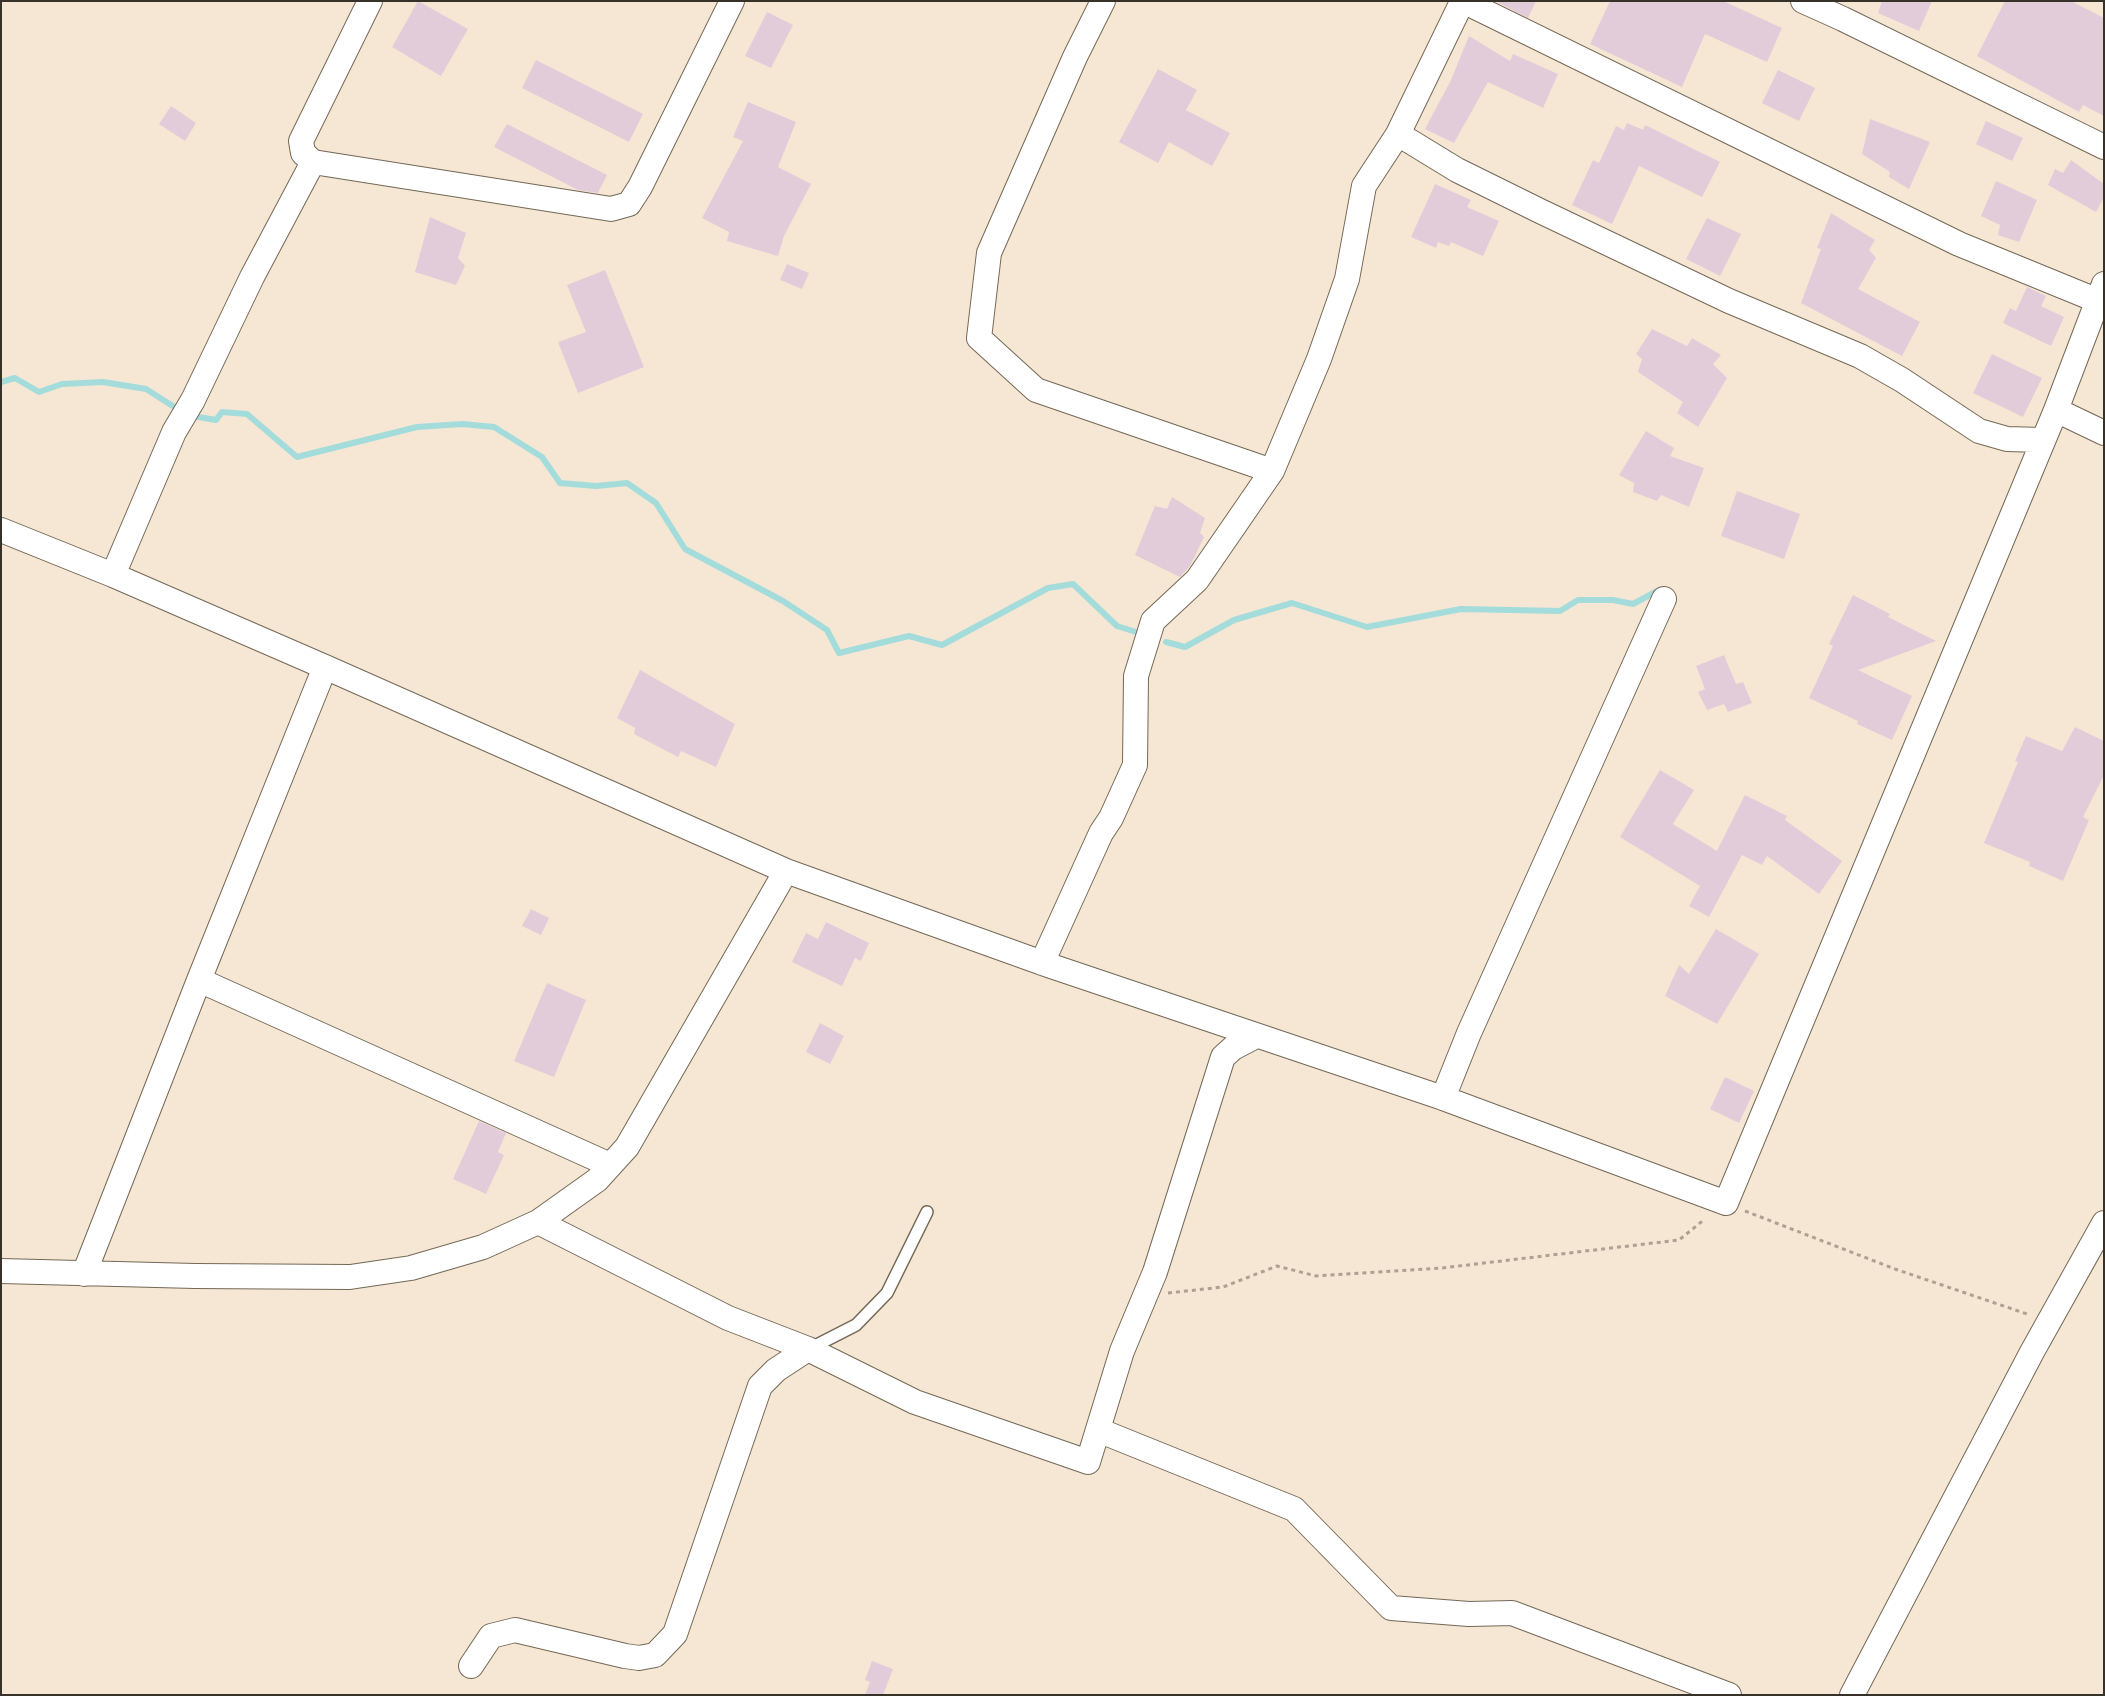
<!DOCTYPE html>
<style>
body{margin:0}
#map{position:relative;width:2105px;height:1696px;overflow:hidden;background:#f5e7d3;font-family:Overpass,sans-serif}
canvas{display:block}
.frame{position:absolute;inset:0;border:2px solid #363129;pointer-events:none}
</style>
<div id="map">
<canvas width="2105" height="1696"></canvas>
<div class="frame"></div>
</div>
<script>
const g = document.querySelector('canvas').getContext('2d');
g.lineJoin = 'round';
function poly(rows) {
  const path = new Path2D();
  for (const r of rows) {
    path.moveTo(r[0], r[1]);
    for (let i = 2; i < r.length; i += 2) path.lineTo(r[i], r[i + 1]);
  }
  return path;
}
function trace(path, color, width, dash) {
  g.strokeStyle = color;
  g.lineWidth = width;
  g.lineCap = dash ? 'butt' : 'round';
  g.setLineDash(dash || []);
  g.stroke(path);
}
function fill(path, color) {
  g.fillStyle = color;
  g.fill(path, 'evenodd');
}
const stream = poly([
 [1,382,15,378,39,392,62,384,103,382,146,389,187,415,216,420,222,412,247,414,297,457,417,427,462,424,494,427,542,457,560,483,596,486,627,483,656,503,685,549,783,601,827,630,839,653,909,636,942,645,1048,588,1073,584,1117,626,1136,632],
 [1166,642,1185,647,1234,620,1292,603,1367,627,1461,609,1560,611,1578,600,1613,600,1633,604,1659,590]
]);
const building = poly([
 [418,1,468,29,441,76,392,47],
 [1495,1,1536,1,1528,18],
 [1610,1,1723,1,1782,28,1767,62,1705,34,1682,87,1590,44],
 [1882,1,1932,1,1919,31,1878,13],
 [2005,1,2071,1,2104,18,2104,116,2083,105,2079,112,1977,56],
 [767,12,793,25,771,68,745,56],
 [1469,36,1510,61,1513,54,1558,74,1543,108,1488,82,1454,143,1425,129,1451,80],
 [536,60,643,114,629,142,522,88],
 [1158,69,1197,90,1186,110,1230,133,1212,166,1169,142,1158,163,1119,142],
 [1778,70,1815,88,1799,121,1762,103],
 [748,102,796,122,778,167,811,184,784,236,778,256,727,241,729,232,702,218,743,141,733,137],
 [171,106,196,123,185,141,159,124],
 [1870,119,1930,142,1909,189,1889,177,1890,172,1862,154],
 [1986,121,2023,138,2012,161,1976,144],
 [1627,123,1643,130,1645,125,1720,162,1702,197,1639,166,1612,224,1572,205,1593,160,1599,163,1616,126,1624,130],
 [507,124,607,175,598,193,578,190,494,147],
 [2071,160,2104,184,2104,197,2096,212,2048,185,2055,169,2063,173],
 [1996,181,2037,200,2019,242,1998,235,2000,225,1981,216],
 [1435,184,1471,200,1467,207,1499,221,1483,256,1451,242,1449,246,1438,242,1436,248,1411,237],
 [1831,213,1875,240,1869,250,1876,258,1858,289,1920,322,1902,356,1801,303,1821,249,1817,248],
 [430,217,466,233,458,258,465,266,456,285,415,272],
 [1707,218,1741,234,1720,276,1686,259],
 [787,264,809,273,802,289,780,280],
 [605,270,644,367,578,393,558,342,586,332,567,285],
 [2027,287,2046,296,2041,306,2064,317,2051,346,2003,323,2010,308,2016,311],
 [1652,329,1687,346,1692,338,1721,355,1713,364,1727,378,1698,427,1677,413,1683,402,1638,372,1642,359,1636,354],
 [1992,354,2042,378,2023,417,1973,393],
 [1646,431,1674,448,1670,456,1704,468,1689,507,1661,495,1657,501,1633,492,1634,483,1619,475],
 [1737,491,1800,514,1784,559,1721,536],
 [1172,497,1205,518,1200,533,1204,537,1190,566,1180,577,1135,555,1155,506,1167,509],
 [1853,595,1890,614,1888,617,1936,641,1858,670,1912,696,1892,740,1857,724,1858,721,1809,698,1833,646,1829,644],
 [1724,655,1736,684,1743,682,1752,703,1728,712,1724,704,1707,710,1698,692,1705,689,1696,666],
 [640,670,735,724,716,767,681,751,678,757,634,734,635,728,617,718],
 [2075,727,2104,741,2104,775,2083,817,2089,820,2063,881,2029,866,2030,862,1984,843,2018,762,2015,761,2026,736,2062,751],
 [1660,770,1694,790,1673,824,1717,851,1745,795,1787,816,1785,820,1842,861,1819,894,1767,856,1762,865,1742,855,1709,917,1689,906,1700,886,1620,837],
 [531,909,549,918,541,935,522,926],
 [826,922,869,943,861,961,855,958,842,986,792,962,806,933,818,939],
 [1716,929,1759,954,1717,1024,1665,996,1679,965,1689,974],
 [547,983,586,1000,554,1077,514,1061],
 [820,1023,844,1036,830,1064,806,1052],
 [1725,1077,1754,1091,1739,1123,1710,1109],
 [479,1121,506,1133,498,1152,504,1155,486,1194,453,1179],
 [872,1661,893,1669,883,1695,865,1695,870,1682,865,1680]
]);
const path = poly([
 [1745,1211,1895,1269,2030,1315],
 [1168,1293,1223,1287,1277,1266,1316,1276,1442,1268,1679,1240,1705,1219]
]);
const service = poly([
 [809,1349,856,1325,887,1293,927,1212]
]);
const minor = poly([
 [370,1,301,141,303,153,313,162,611,209,629,204,640,187,732,1],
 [1103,1,1075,57,989,253,979,338,1036,390,1272,471],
 [1463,1,1959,244,2096,300],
 [1803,1,1843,19,2104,147],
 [1398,134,1457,170,1540,211,1729,301,1860,356,1902,380,1979,431,2007,439,2042,440],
 [2056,410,2104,433],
 [1,530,113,575,325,667,786,871,1048,965,1443,1098,1726,1203,2056,410,2104,284],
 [113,575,174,432,193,400,252,277,313,162],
 [1042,963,1101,833,1111,818,1135,765,1136,676,1153,621,1197,580,1272,471,1319,359,1347,279,1364,186,1398,134,1462,2],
 [199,980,610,1165],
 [1443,1098,1469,1033,1664,599],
 [1,1271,195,1276,350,1277,411,1268,483,1247,538,1222,597,1180,627,1147,786,871],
 [84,1274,199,980,325,667],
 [808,1349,915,1402,1088,1462,1122,1351,1155,1272,1223,1057,1233,1048,1256,1036],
 [1098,1430,1294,1509,1391,1608,1469,1614,1512,1613,1729,1695],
 [471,1666,491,1636,515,1630,625,1656,639,1658,655,1655,675,1634,760,1386,776,1370,808,1349,728,1318,538,1222],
 [1852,1695,2032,1352,2104,1223]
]);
trace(stream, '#a4dcdc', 6);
fill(building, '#e3ccda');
trace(service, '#746856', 14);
trace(minor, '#746856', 26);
trace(path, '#aca192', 3, [4, 4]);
trace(service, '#fff', 11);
trace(minor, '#fff', 24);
</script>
